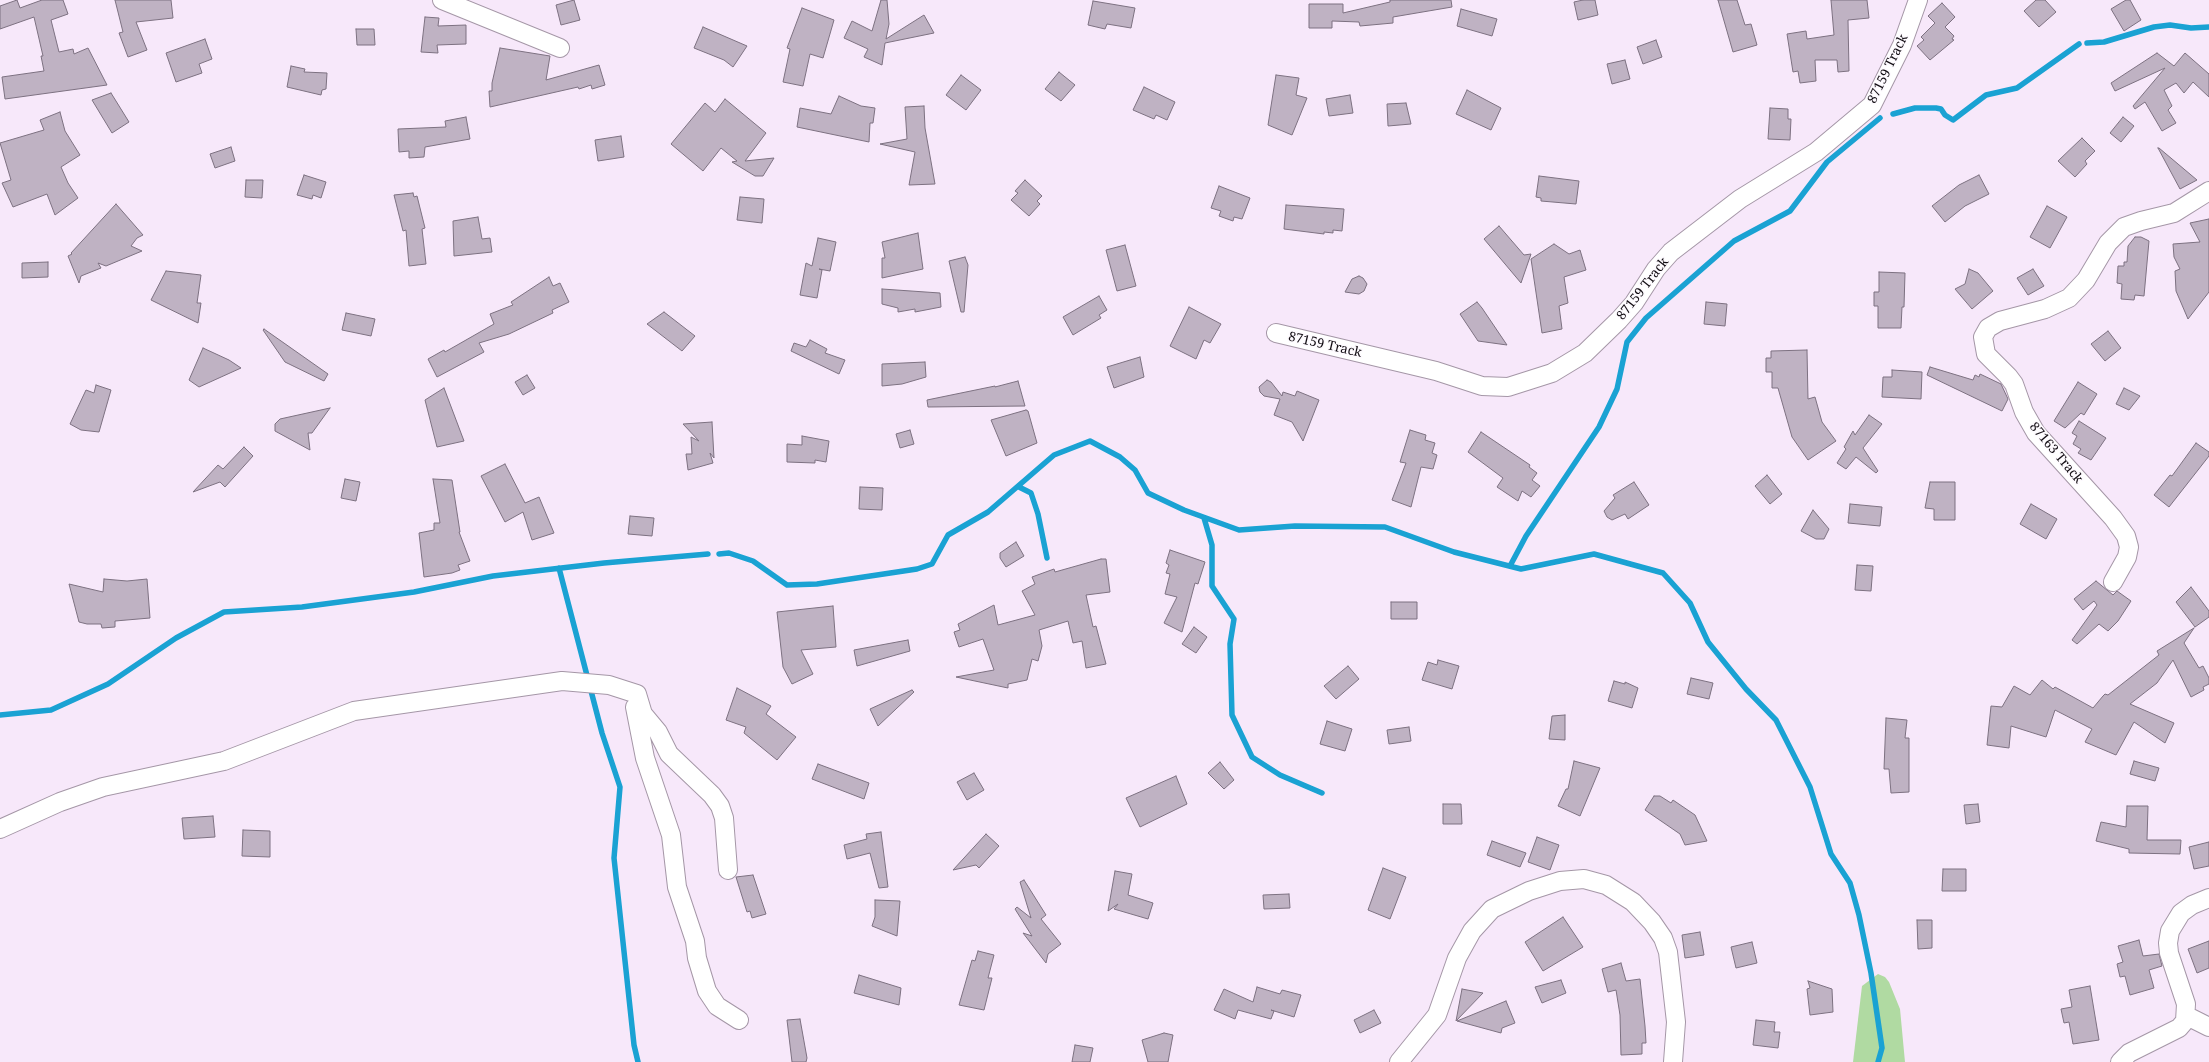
<!DOCTYPE html>
<style>
body{margin:0}
canvas{display:block;background:#f7e8fa}
</style>
<canvas width="2209" height="1062"></canvas>
<script>
const g = document.querySelector('canvas').getContext('2d');
g.lineJoin = 'round';
function fill(path, color) {
  g.fillStyle = color;
  g.fill(path, 'evenodd');
}
function poly(rows) {
  const path = new Path2D();
  for (const r of rows) {
    path.moveTo(r[0], r[1]);
    for (let i = 2; i < r.length; i += 2) path.lineTo(r[i], r[i + 1]);
  }
  return path;
}
function trace(path, color, width, dash) {
  g.strokeStyle = color;
  g.lineWidth = width;
  g.lineCap = dash ? 'butt' : 'round';
  g.setLineDash(dash || []);
  g.stroke(path);
}
function drawText(font, color, halo, rows, align = 'center') {
  g.font = font + ' "Noto Serif",serif';
  g.lineWidth = 3;
  g.setLineDash([]);
  g.textBaseline = 'middle';
  g.strokeStyle = halo;
  g.fillStyle = color;
  for (const [text, x, y, turn = 0] of rows) {
    g.save();
    g.translate(x, y);
    g.rotate((+turn || 0) * Math.PI / 180);
    g.textAlign = isNaN(turn) ? turn : align;
    if (halo) g.strokeText(text, 0, 0);
    g.fillText(text, 0, 0);
    g.restore();
  }
}
const green = poly([
 [1878,974,1885,977,1889,982,1900,1009,1905,1062,1853,1062,1862,986]
]);
const stream = poly([
 [2087,43,2104,42,2154,27,2170,25,2191,28,2209,27],
 [1893,114,1915,108,1936,108,1941,109,1945,115,1953,120,1986,95,2017,88,2079,44],
 [1019,487,1031,493,1038,514,1047,558],
 [1204,518,1212,545,1212,586,1234,619,1230,644,1232,715,1252,757,1280,775,1322,793],
 [719,554,729,553,753,561,787,585,817,584,917,569,932,564,948,535,988,512,1054,455,1090,441,1120,457,1135,470,1148,493,1184,510,1239,530,1295,526,1385,527,1454,552,1521,569,1594,554,1663,573,1690,603,1708,642,1746,689,1776,720,1810,787,1831,854,1850,883,1859,915,1871,973,1882,1048,1878,1062],
 [1510,566,1526,536,1599,427,1617,389,1627,342,1646,318,1734,241,1790,211,1827,162,1880,118],
 [559,568,602,733,620,787,614,858,634,1045,638,1062],
 [0,715,51,710,108,684,176,638,224,612,302,607,414,592,493,576,604,563,708,554]
]);
const building = poly([
 [17,0,20,8,42,0,63,0,68,14,51,20,59,52,73,49,74,54,88,48,107,85,5,99,2,77,44,71,41,56,43,56,34,17,0,29,0,6,17,0],
 [115,0,171,0,173,18,136,22,147,50,128,57,119,33,123,32,115,0],
 [574,0,580,20,561,25,556,5,574,0],
 [881,0,887,0,889,24,886,39,924,15,934,33,885,43,882,65,864,57,868,49,844,38,852,21,872,31,881,0],
 [1390,0,1451,0,1452,7,1393,17,1393,23,1360,26,1359,22,1332,21,1332,28,1309,28,1309,4,1343,4,1343,13,1390,2,1390,0],
 [1583,0,1595,0,1598,15,1578,20,1574,2,1583,0],
 [1718,0,1737,0,1745,25,1751,24,1757,45,1733,52,1718,0],
 [1831,0,1867,0,1869,18,1848,20,1849,71,1838,72,1837,60,1815,60,1816,81,1800,83,1798,71,1793,72,1787,34,1806,31,1807,39,1834,35,1831,0],
 [2036,0,2045,0,2056,12,2039,27,2024,11,2036,0],
 [2126,0,2130,0,2141,20,2124,31,2111,9,2126,0],
 [1093,1,1135,8,1131,28,1107,24,1105,29,1088,25,1093,1],
 [1942,3,1955,17,1945,27,1954,36,1952,39,1954,40,1930,60,1917,46,1924,40,1921,37,1935,23,1928,16,1942,3],
 [802,8,834,20,823,58,810,54,803,86,783,82,790,49,787,48,802,8],
 [1461,9,1497,19,1492,36,1457,26,1461,9],
 [425,17,439,18,438,26,466,25,466,44,437,45,438,53,421,52,425,17],
 [703,27,747,46,733,67,724,60,694,48,703,27],
 [356,29,374,29,375,45,357,45,356,29],
 [205,39,212,59,199,64,202,73,176,82,166,53,205,39],
 [1656,40,1662,57,1643,64,1637,47,1656,40],
 [500,48,550,56,546,80,599,65,605,85,592,89,591,85,579,89,578,87,490,107,489,91,492,91,492,83,500,48],
 [2157,53,2174,66,2185,53,2209,74,2209,97,2193,82,2184,93,2176,83,2164,90,2172,106,2168,110,2176,123,2162,131,2145,102,2135,109,2133,106,2165,68,2115,91,2111,83,2157,53],
 [1625,60,1630,79,1612,84,1607,64,1625,60],
 [291,66,305,69,304,72,327,73,326,89,322,90,321,95,287,87,291,66],
 [1059,72,1075,85,1061,101,1045,89,1059,72],
 [961,75,981,90,966,110,946,95,961,75],
 [1276,75,1299,78,1296,95,1307,98,1292,135,1268,125,1276,75],
 [1144,87,1175,102,1167,120,1156,115,1154,119,1133,110,1144,87],
 [1467,90,1501,108,1491,130,1456,114,1467,90],
 [111,93,129,122,112,133,92,100,111,93],
 [1350,95,1353,113,1329,116,1326,99,1350,95],
 [839,96,861,106,875,108,873,123,870,123,869,142,797,127,800,108,831,114,839,96],
 [725,99,766,133,745,161,774,158,763,176,755,176,732,162,737,161,721,148,703,171,671,144,705,103,715,112,725,99],
 [1406,103,1411,124,1388,126,1387,104,1406,103],
 [924,106,925,128,935,184,909,185,915,152,880,144,907,139,905,107,924,106],
 [1770,108,1788,109,1788,119,1791,119,1790,140,1768,139,1770,108],
 [60,112,65,131,80,155,61,167,68,183,78,198,55,215,47,194,13,207,2,183,11,180,0,143,44,130,40,120,60,112],
 [466,117,470,139,425,147,424,157,409,158,409,151,399,152,398,129,446,127,445,121,466,117],
 [2123,117,2134,126,2121,142,2110,133,2123,117],
 [621,136,624,157,598,161,595,140,621,136],
 [2082,138,2095,151,2085,161,2087,164,2075,177,2058,161,2082,138],
 [231,147,235,161,215,168,210,154,231,147],
 [2158,148,2159,148,2197,180,2180,189,2158,148],
 [304,175,326,182,321,198,313,195,312,199,297,195,304,175],
 [1979,175,1989,194,1965,206,1945,222,1932,206,1959,185,1979,175],
 [1539,176,1579,181,1576,204,1541,201,1541,198,1536,197,1539,176],
 [246,180,263,180,262,198,245,197,246,180],
 [1025,180,1042,196,1037,201,1040,204,1029,216,1011,200,1018,193,1015,191,1025,180],
 [1219,186,1250,198,1242,219,1234,217,1233,221,1219,216,1221,211,1211,208,1219,186],
 [413,193,414,197,417,196,425,228,422,229,426,264,409,266,406,230,403,231,394,195,413,193],
 [740,197,764,199,762,223,737,220,740,197],
 [116,204,143,235,137,238,131,246,142,251,106,266,98,263,101,268,81,276,79,283,68,256,72,254,71,253,116,204],
 [1286,205,1344,209,1342,231,1333,230,1333,233,1324,232,1324,234,1284,229,1286,205],
 [2047,206,2067,217,2050,248,2030,237,2047,206],
 [478,217,482,239,490,238,492,252,454,256,453,221,478,217],
 [2209,219,2209,292,2188,319,2176,291,2175,271,2180,269,2174,257,2173,244,2200,242,2190,223,2209,219],
 [1499,226,1524,255,1531,254,1521,283,1484,239,1499,226],
 [918,233,923,269,882,278,882,258,885,258,882,242,918,233],
 [2135,237,2141,237,2149,241,2144,296,2135,295,2134,300,2121,299,2122,284,2117,283,2118,266,2124,266,2124,262,2127,262,2128,246,2135,237],
 [818,238,836,242,830,271,819,269,822,270,817,298,800,295,806,263,812,266,818,238],
 [1554,244,1569,254,1580,250,1586,270,1564,277,1568,303,1559,306,1562,329,1542,333,1531,259,1554,244],
 [1125,245,1136,286,1117,291,1106,250,1125,245],
 [965,257,968,265,964,312,961,312,949,261,965,257],
 [48,262,48,277,22,278,22,263,48,262],
 [1969,269,1978,273,1993,291,1972,309,1955,289,1965,284,1969,269],
 [2033,269,2044,286,2028,295,2017,278,2033,269],
 [166,271,201,275,197,303,201,303,198,323,151,300,166,271],
 [1879,272,1905,273,1904,307,1902,307,1901,328,1878,328,1878,306,1874,306,1874,292,1879,292,1879,272],
 [1359,276,1363,278,1367,284,1364,291,1359,294,1345,292,1352,279,1359,276],
 [549,277,553,286,560,283,569,302,552,310,553,313,509,334,479,343,484,352,437,377,428,359,444,350,445,352,494,324,490,314,513,305,511,302,549,277],
 [882,289,940,293,941,307,915,312,915,309,898,312,898,308,882,304,882,289],
 [1099,296,1107,310,1099,315,1101,318,1073,335,1063,317,1099,296],
 [1477,302,1482,308,1507,345,1478,341,1460,314,1477,302],
 [1706,302,1727,304,1725,326,1704,324,1706,302],
 [1189,307,1221,324,1210,343,1204,340,1196,359,1170,346,1189,307],
 [664,312,695,336,682,351,647,324,664,312],
 [346,313,375,319,371,336,342,330,346,313],
 [264,329,328,374,324,381,285,362,263,330,264,329],
 [2108,331,2121,348,2105,361,2091,344,2108,331],
 [810,340,827,349,825,353,845,360,839,374,791,351,794,343,806,347,810,340],
 [203,348,229,360,241,368,199,387,189,380,203,348],
 [1807,350,1808,399,1815,397,1822,422,1836,441,1808,460,1792,437,1778,388,1772,388,1772,372,1766,372,1766,358,1771,358,1771,351,1807,350],
 [1140,357,1144,377,1114,388,1107,367,1140,357],
 [925,362,926,377,902,384,882,386,882,364,925,362],
 [1930,367,1973,380,1975,375,1979,377,1980,374,2001,384,2008,399,2002,411,1927,375,1930,367],
 [1892,370,1922,372,1921,399,1882,397,1883,377,1892,377,1892,370],
 [527,375,535,388,523,395,515,382,527,375],
 [1267,380,1271,382,1282,396,1283,392,1295,396,1297,391,1319,400,1303,441,1292,422,1274,415,1280,399,1264,396,1260,392,1259,387,1267,380],
 [1018,381,1025,406,928,407,927,400,995,386,995,387,1018,381],
 [2078,382,2097,394,2084,415,2081,413,2065,428,2054,421,2078,382],
 [96,385,111,390,99,432,81,430,70,424,86,390,94,393,96,385],
 [444,388,464,441,437,447,425,400,444,388],
 [2124,388,2140,396,2129,410,2116,404,2124,388],
 [330,408,312,433,308,433,310,450,275,431,275,424,280,419,330,408],
 [1026,410,1028,411,1037,443,1006,456,991,420,1026,410],
 [1869,415,1882,424,1863,448,1878,471,1876,473,1856,457,1846,469,1837,463,1846,449,1844,447,1853,431,1855,435,1869,415],
 [2079,421,2106,438,2091,460,2078,453,2081,449,2073,444,2077,436,2072,433,2079,421],
 [712,422,714,458,710,453,713,463,688,470,686,454,692,454,691,437,699,441,683,424,712,422],
 [910,430,914,444,900,448,896,434,910,430],
 [1410,430,1426,435,1425,440,1435,443,1432,453,1437,455,1433,469,1421,467,1411,507,1392,500,1406,463,1400,462,1410,430],
 [1481,432,1530,465,1529,467,1537,473,1532,480,1540,486,1531,497,1522,491,1518,501,1497,487,1503,478,1468,452,1481,432],
 [802,436,829,441,826,462,815,460,815,463,787,462,787,444,802,445,802,436],
 [2196,443,2209,452,2209,456,2169,507,2154,495,2170,475,2172,476,2196,443],
 [244,447,253,456,225,487,220,482,193,492,218,465,223,469,244,447],
 [505,464,525,503,539,497,554,533,532,540,523,512,505,522,481,476,505,464],
 [1767,475,1782,494,1770,504,1755,486,1767,475],
 [345,479,360,482,356,501,341,498,345,479],
 [433,479,452,480,460,532,459,532,470,561,458,565,460,570,452,573,424,577,419,533,434,530,434,523,440,523,433,479],
 [1634,482,1649,505,1628,519,1625,514,1612,520,1607,517,1604,511,1615,498,1613,495,1634,482],
 [1930,482,1955,482,1955,520,1934,520,1934,509,1925,508,1930,482],
 [860,487,883,488,882,510,859,509,860,487],
 [1850,504,1882,507,1880,526,1848,523,1850,504],
 [2031,504,2057,519,2046,539,2020,524,2031,504],
 [1813,510,1829,529,1824,539,1816,539,1801,531,1813,510],
 [630,516,654,518,652,536,628,534,630,516],
 [1016,542,1024,556,1006,567,1000,558,1000,553,1016,542],
 [1170,550,1205,562,1198,584,1195,583,1182,632,1164,623,1177,597,1165,594,1170,574,1166,573,1169,565,1166,563,1170,550],
 [1101,559,1106,559,1110,592,1086,595,1093,627,1096,626,1106,664,1086,668,1082,641,1073,643,1068,621,1039,630,1042,646,1038,661,1032,659,1027,680,1008,684,1008,688,956,677,994,670,983,639,959,647,954,632,960,630,958,624,994,605,998,625,1035,615,1022,591,1035,584,1032,577,1054,569,1055,572,1101,559],
 [1857,565,1873,566,1871,591,1855,590,1857,565],
 [104,579,127,581,147,579,150,618,115,621,115,627,102,628,101,624,87,624,79,622,69,584,103,592,104,579],
 [2096,581,2113,595,2117,591,2131,601,2118,621,2108,631,2099,624,2077,644,2072,640,2097,605,2094,601,2083,610,2074,599,2096,581],
 [2191,587,2209,611,2209,617,2195,627,2176,602,2191,587],
 [1391,602,1417,602,1417,619,1391,619,1391,602],
 [833,606,836,647,801,650,813,674,792,684,783,667,777,612,833,606],
 [1194,627,1207,637,1196,653,1182,644,1194,627],
 [2194,628,2184,643,2199,668,2203,666,2209,678,2209,684,2203,687,2204,690,2191,697,2173,660,2157,683,2130,704,2174,723,2165,743,2134,722,2116,755,2085,742,2092,729,2055,710,2046,737,2011,726,2009,748,1987,745,1991,706,2002,707,2014,686,2030,695,2042,680,2053,689,2055,687,2093,708,2103,696,2105,694,2108,695,2159,655,2157,651,2194,628],
 [908,640,910,651,857,666,854,650,908,640],
 [1438,660,1459,666,1452,689,1422,680,1428,662,1437,665,1438,660],
 [1348,666,1359,679,1336,699,1324,686,1348,666],
 [1691,678,1713,683,1709,699,1687,694,1691,678],
 [1614,681,1625,684,1625,682,1638,688,1632,708,1608,701,1614,681],
 [737,688,771,706,766,714,796,737,777,760,744,733,746,727,726,720,737,688],
 [912,690,914,692,878,726,870,709,912,690],
 [1565,715,1565,740,1549,739,1552,716,1565,715],
 [1886,718,1907,720,1905,738,1909,738,1909,792,1891,793,1889,769,1884,769,1886,718],
 [1327,721,1352,729,1345,751,1320,744,1327,721],
 [1409,727,1411,741,1389,744,1387,730,1409,727],
 [1574,761,1600,768,1580,816,1558,806,1566,789,1568,789,1574,761],
 [2134,761,2159,768,2155,781,2130,774,2134,761],
 [1220,762,1234,780,1224,789,1208,773,1220,762],
 [818,764,869,783,864,799,812,779,818,764],
 [974,773,984,790,967,800,957,782,974,773],
 [1176,776,1187,804,1140,827,1126,798,1176,776],
 [1654,796,1660,796,1671,803,1673,800,1695,815,1707,841,1685,845,1680,834,1645,810,1654,796],
 [1443,804,1461,804,1462,824,1443,824,1443,804],
 [1978,804,1980,822,1966,824,1964,805,1978,804],
 [2127,806,2148,806,2147,840,2181,840,2180,854,2129,853,2129,849,2096,841,2101,822,2126,827,2127,806],
 [213,816,215,837,184,839,182,818,213,816],
 [243,830,270,831,270,857,242,856,243,830],
 [881,832,888,887,879,888,870,853,847,859,844,845,867,839,866,834,881,832],
 [986,834,999,846,979,868,976,865,953,870,986,834],
 [1537,837,1559,845,1550,870,1528,862,1537,837],
 [1492,841,1526,853,1520,867,1487,855,1492,841],
 [2209,842,2209,866,2194,869,2189,847,2209,842],
 [1383,868,1406,877,1390,919,1368,910,1383,868],
 [1943,869,1966,869,1966,891,1942,891,1943,869],
 [1115,871,1132,874,1128,895,1153,903,1148,919,1114,909,1118,904,1108,911,1115,871],
 [753,875,766,914,752,918,750,911,747,912,736,877,753,875],
 [1024,880,1046,915,1041,919,1061,944,1048,954,1046,963,1023,933,1032,936,1015,909,1017,907,1031,918,1020,882,1024,880],
 [1289,894,1290,908,1264,909,1263,895,1289,894],
 [875,900,900,901,897,936,872,926,875,917,875,900],
 [1563,917,1583,947,1543,971,1525,942,1563,917],
 [1917,920,1932,920,1932,948,1918,949,1917,920],
 [1700,932,1704,955,1685,958,1682,935,1700,932],
 [2139,940,2143,956,2159,954,2162,966,2149,970,2154,988,2130,995,2125,976,2120,977,2117,964,2123,962,2118,946,2139,940],
 [2209,941,2209,968,2197,973,2188,949,2209,941],
 [1752,942,1757,963,1736,968,1731,947,1752,942],
 [978,951,994,955,988,978,992,978,984,1010,959,1005,972,960,975,961,978,951],
 [1621,963,1626,981,1640,979,1645,1026,1646,1043,1642,1043,1642,1054,1621,1055,1620,1015,1616,990,1608,992,1602,969,1621,963],
 [859,975,901,988,899,1005,854,993,859,975],
 [1561,980,1566,993,1542,1003,1535,987,1561,980],
 [1808,981,1832,989,1833,1012,1810,1015,1807,989,1810,988,1808,981],
 [2090,986,2099,1040,2073,1044,2069,1022,2064,1023,2061,1009,2072,1007,2069,990,2090,986],
 [1257,987,1280,994,1282,990,1301,995,1294,1017,1271,1010,1274,1011,1271,1019,1238,1010,1235,1019,1214,1010,1224,989,1253,1002,1257,987],
 [1462,989,1483,993,1456,1021,1462,989],
 [1506,1001,1515,1023,1502,1028,1501,1033,1457,1021,1506,1001],
 [1374,1010,1381,1023,1360,1033,1354,1020,1374,1010],
 [800,1019,807,1058,806,1062,792,1062,787,1020,800,1019],
 [1756,1020,1775,1022,1774,1032,1780,1032,1778,1048,1753,1045,1756,1020],
 [1164,1033,1173,1035,1168,1062,1148,1062,1142,1040,1164,1033],
 [1075,1045,1093,1048,1090,1062,1072,1062,1075,1045]
]);
const minor = poly([
 [442,0,560,48],
 [1276,333,1436,371,1482,386,1508,387,1552,373,1585,353,1619,320,1634,303,1656,269,1671,252,1740,199,1816,152,1872,105,1902,45,1918,0],
 [2113,582,2127,557,2129,547,2126,536,2113,518,2036,433,2024,412,2014,384,2008,376,1986,354,1983,337,1988,328,2000,321,2045,309,2069,298,2086,280,2108,243,2124,227,2141,221,2174,213,2209,191],
 [635,707,645,758,671,835,677,887,695,941,697,958,707,991,717,1006,739,1020],
 [0,829,60,802,103,787,224,761,354,711,562,681,609,685,637,694,643,714,658,732,669,754,712,795,720,806,724,818,728,870],
 [2187,1016,2209,1027],
 [1399,1062,1437,1015,1457,958,1472,931,1492,909,1529,891,1560,881,1584,879,1606,885,1633,902,1652,922,1663,938,1668,952,1676,1022,1673,1062],
 [2120,1062,2129,1053,2179,1028,2185,1021,2186,1004,2169,953,2168,943,2170,931,2181,913,2192,905,2209,898]
]);
const streetNames = [
 ["87159 Track",1888,69,-64],
 ["87159 Track",1643,289,-52],
 ["87159 Track",1325,345,13],
 ["87163 Track",2056,453,50]
];
fill(green, '#b0daa2');
trace(stream, '#1aa2d3', 5.5);
fill(building, '#bfb2c3');
trace(building, '#7d7181', 1);
trace(minor, '#a597a7', 20);
trace(minor, '#fff', 18);
drawText('13px', '#110c12', '#fdfafe', streetNames);
</script>
